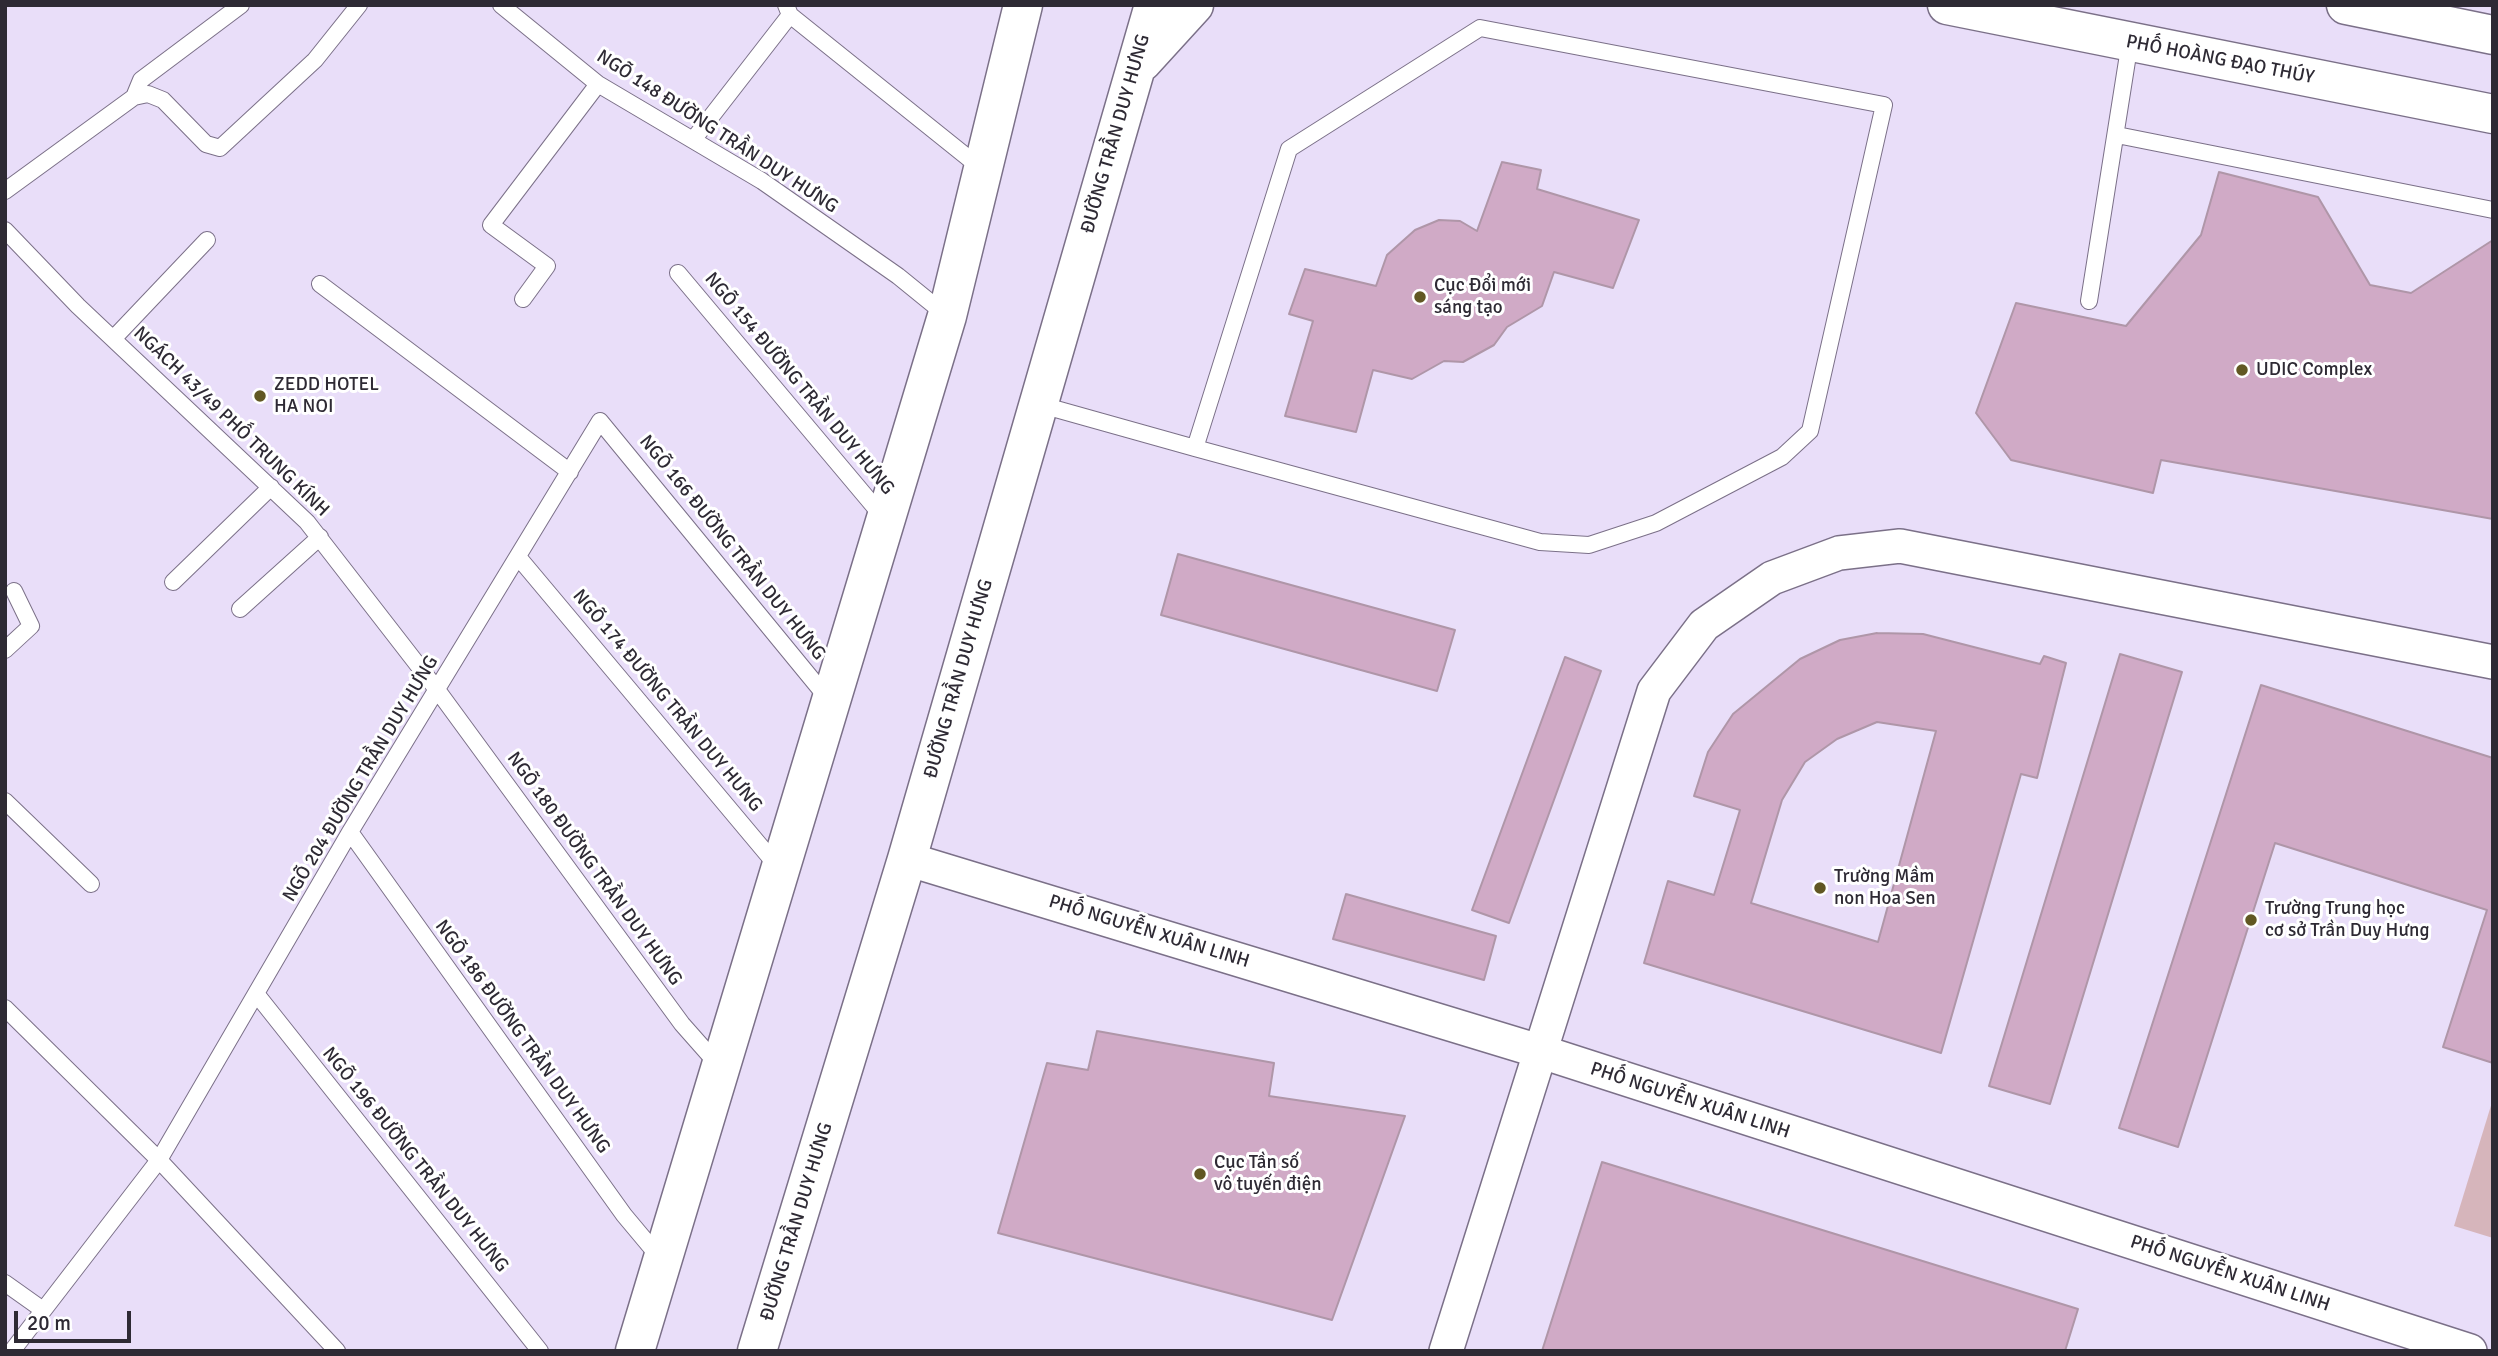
<!DOCTYPE html>
<meta charset="utf-8">
<style>
body{margin:0}
#map{position:relative;width:2498px;height:1356px;overflow:hidden;background:#e9def9;font-family:Signika,sans-serif}
canvas{display:block}
.frame{position:absolute;inset:0;border:7px solid #2e2a34;pointer-events:none}
.scale{position:absolute;left:14px;top:1311px;width:117px;height:32px;box-sizing:border-box;border:4px solid #2e2a34;border-top:0;padding-left:9px;font-size:21px;line-height:24px;white-space:nowrap;color:#2e2a34;-webkit-text-stroke:5px #fff;paint-order:stroke}
</style>
<div id="map">
<canvas width="2498" height="1356"></canvas>
<div class="frame"></div>
<div class="scale">20 m</div>
</div>
<script>
const g = document.querySelector('canvas').getContext('2d');
g.lineJoin = 'round';
function fill(path, color) {
  g.fillStyle = color;
  g.fill(path, 'evenodd');
}
function poly(rows) {
  const path = new Path2D();
  for (const r of rows) {
    path.moveTo(r[0], r[1]);
    for (let i = 2; i < r.length; i += 2) path.lineTo(r[i], r[i + 1]);
  }
  return path;
}
function trace(path, color, width, dash) {
  g.strokeStyle = color;
  g.lineWidth = width;
  g.lineCap = dash ? 'butt' : 'round';
  g.setLineDash(dash || []);
  g.stroke(path);
}
function drawText(font, color, halo, rows, align = 'center') {
  g.font = font + ' Signika,sans-serif';
  g.lineWidth = 6;
  g.setLineDash([]);
  g.textBaseline = 'middle';
  g.strokeStyle = halo;
  g.fillStyle = color;
  for (const [text, x, y, turn = 0] of rows) {
    g.save();
    g.translate(x, y);
    g.rotate((+turn || 0) * Math.PI / 180);
    g.textAlign = isNaN(turn) ? turn : align;
    if (halo) g.strokeText(text, 0, 0);
    g.fillText(text, 0, 0);
    g.restore();
  }
}
const green = poly([
 [2493,1099,2493,1238,2454,1226]
]);
const building = poly([
 [1502,162,1541,170,1537,189,1639,220,1613,288,1554,272,1542,306,1507,327,1494,345,1463,362,1444,361,1412,379,1373,370,1356,432,1285,416,1313,321,1289,314,1305,269,1376,286,1387,255,1415,230,1439,220,1460,221,1477,231,1502,162],
 [2219,172,2318,197,2370,285,2411,293,2493,240,2493,519,2161,460,2153,493,2011,460,1976,413,2016,303,2126,326,2201,235,2219,172],
 [1178,554,1455,630,1437,691,1161,615,1178,554],
 [1877,633,1923,634,2040,664,2044,656,2066,663,2037,778,2021,774,1941,1053,1644,963,1668,881,1714,895,1740,810,1694,796,1708,752,1733,714,1800,659,1840,640,1877,633],
 [1877,722,1936,731,1878,942,1751,903,1782,800,1805,762,1837,739,1877,722],
 [2120,654,2182,672,2050,1104,1989,1086,2120,654],
 [1565,657,1601,671,1509,923,1472,910,1565,657],
 [2261,685,2493,758,2493,1063,2443,1047,2487,910,2275,843,2178,1147,2119,1128,2261,685],
 [1346,894,1496,936,1484,980,1333,939,1346,894],
 [1097,1031,1274,1063,1269,1096,1405,1116,1332,1320,998,1233,1047,1063,1088,1070,1097,1031],
 [1602,1162,2078,1309,2065,1351,1542,1351,1602,1162]
]);
const service = poly([
 [501,5,598,84,762,181,898,276,946,315],
 [786,5,790,15,982,169],
 [134,97,148,94,163,100,206,144,220,148,315,60,359,5],
 [2117,135,2493,210],
 [693,140,790,15],
 [5,191,134,97,141,80,241,5],
 [5,230,78,306,307,522,438,691,682,1024,720,1067],
 [678,273,883,517],
 [320,284,570,472],
 [523,299,547,266,491,225,598,84],
 [2089,301,2130,42],
 [113,339,207,240],
 [1038,404,1195,448,1540,542,1589,545,1656,523,1782,457,1810,431,1884,105,1480,28,1289,149,1195,448],
 [519,558,778,867],
 [173,582,271,487],
 [240,609,320,537],
 [5,650,31,626,14,591],
 [5,801,91,884],
 [350,832,624,1215,660,1258],
 [258,996,540,1351],
 [5,1008,159,1160,337,1351],
 [5,1283,43,1310],
 [12,1351,159,1160,350,832,600,421,829,700]
]);
const minor = poly([
 [907,859,1542,1052,2470,1351],
 [1446,1351,1654,691,1704,625,1772,578,1839,553,1900,546,2493,662]
]);
const secondary = poly([
 [1947,5,2493,114],
 [2346,5,2493,35]
]);
const primary = poly([
 [1142,62,1194,5],
 [635,1351,947,316,1023,5],
 [757,1351,907,859,1154,5]
]);
const markers = [
 [1420,297,7,"#615723"],
 [2242,370,7,"#615723"],
 [260,396,7,"#615723"],
 [1820,888,7,"#615723"],
 [2251,920,7,"#615723"],
 [1200,1174,7,"#615723"]
];
const streetNames = [
 ["PHỐ HOÀNG ĐẠO THÚY",2220,60,11],
 ["NGÕ 148 ĐƯỜNG TRẦN DUY HƯNG",717,132,33],
 ["ĐƯỜNG TRẦN DUY HƯNG",1116,134,-74],
 ["NGÕ 154 ĐƯỜNG TRẦN DUY HƯNG",799,384,50],
 ["NGÁCH 43/49 PHỐ TRUNG KÍNH",231,422,44],
 ["NGÕ 166 ĐƯỜNG TRẦN DUY HƯNG",732,548,51],
 ["ĐƯỜNG TRẦN DUY HƯNG",959,679,-74],
 ["NGÕ 174 ĐƯỜNG TRẦN DUY HƯNG",667,701,50],
 ["NGÕ 204 ĐƯỜNG TRẦN DUY HƯNG",361,779,-59],
 ["NGÕ 180 ĐƯỜNG TRẦN DUY HƯNG",594,869,54],
 ["PHỐ NGUYỄN XUÂN LINH",1149,932,17],
 ["NGÕ 186 ĐƯỜNG TRẦN DUY HƯNG",522,1037,54],
 ["PHỐ NGUYỄN XUÂN LINH",1690,1101,18],
 ["NGÕ 196 ĐƯỜNG TRẦN DUY HƯNG",415,1160,51],
 ["ĐƯỜNG TRẦN DUY HƯNG",797,1222,-73],
 ["PHỐ NGUYỄN XUÂN LINH",2230,1274,18]
];
const poiNames = [
 ["Cục Đổi mới",1434,286],
 ["sáng tạo",1434,308],
 ["UDIC Complex",2256,370],
 ["ZEDD HOTEL",274,385],
 ["HA NOI",274,407],
 ["Trường Mầm",1834,877],
 ["non Hoa Sen",1834,899],
 ["Trường Trung học",2265,909],
 ["cơ sở Trần Duy Hưng",2265,931],
 ["Cục Tần số",1214,1163],
 ["vô tuyến điện",1214,1185]
];
fill(green, '#d6b5bb');
fill(building, '#d0aac6');
trace(building, '#af96a8', 2);
trace(service, '#7b7088', 18);
trace(minor, '#7b7088', 36);
trace(secondary, '#7b7088', 41);
trace(primary, '#7b7088', 41);
trace(service, '#fff', 16);
trace(minor, '#fff', 33);
trace(secondary, '#fff', 38);
trace(primary, '#fff', 38);
for (const [x, y, r, color] of markers) {
  const dot = new Path2D();
  dot.arc(x, y, r, 0, 2 * Math.PI);
  g.fillStyle = color;
  g.fill(dot);
  trace(dot, '#fff', 2.5);
}
drawText('19px', '#2e2a34', '#fff', streetNames);
drawText('19px', '#2e2a34', '#fff', poiNames, 'left');
</script>
